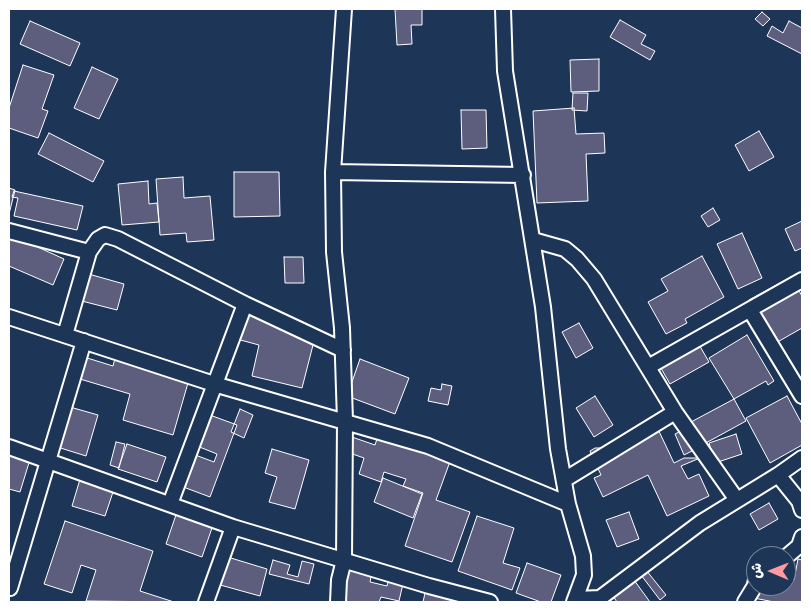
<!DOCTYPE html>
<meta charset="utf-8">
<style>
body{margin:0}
#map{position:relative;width:811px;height:611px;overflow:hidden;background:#1d3557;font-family:Itim,"Playpen Sans Arabic",sans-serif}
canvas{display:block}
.frame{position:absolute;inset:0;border:10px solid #fff;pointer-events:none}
.north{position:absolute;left:746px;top:546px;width:50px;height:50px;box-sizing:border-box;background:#1d3557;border:1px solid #77869a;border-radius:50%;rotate:271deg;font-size:14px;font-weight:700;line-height:20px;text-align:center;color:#fff}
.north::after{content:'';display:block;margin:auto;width:18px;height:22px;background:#ff9aa2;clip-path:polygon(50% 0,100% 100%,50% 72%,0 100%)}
</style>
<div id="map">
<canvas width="811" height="611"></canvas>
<div class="frame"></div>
<div class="north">ش</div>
</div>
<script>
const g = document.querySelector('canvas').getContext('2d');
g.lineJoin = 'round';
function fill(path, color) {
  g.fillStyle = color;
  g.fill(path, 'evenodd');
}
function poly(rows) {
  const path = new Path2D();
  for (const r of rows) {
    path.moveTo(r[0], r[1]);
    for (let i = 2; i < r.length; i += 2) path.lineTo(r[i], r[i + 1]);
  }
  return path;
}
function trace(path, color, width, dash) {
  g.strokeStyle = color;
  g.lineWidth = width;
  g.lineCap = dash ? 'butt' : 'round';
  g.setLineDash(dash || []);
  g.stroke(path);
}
const building = poly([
 [395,9,422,9,422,25,411,25,412,44,397,45,395,9],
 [762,12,770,19,763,26,755,19,762,12],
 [620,20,646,35,641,44,655,51,650,60,610,37,620,20],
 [30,21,80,43,70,66,20,44,30,21],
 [789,21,802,28,802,54,767,36,772,26,783,33,789,21],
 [599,59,599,91,571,92,570,60,599,59],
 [23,65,54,75,42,109,48,111,38,138,9,128,9,108,23,65],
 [92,67,118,79,99,119,74,108,92,67],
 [573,93,588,93,587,111,572,110,573,93],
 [574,108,576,134,604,133,605,153,586,154,588,201,537,203,533,111,574,108],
 [461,110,486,110,487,148,462,149,461,110],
 [759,131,774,157,749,171,735,145,759,131],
 [49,133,104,161,93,182,38,154,49,133],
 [234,172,279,172,280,216,234,217,234,172],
 [183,177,184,198,210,196,214,240,187,242,186,233,160,235,156,179,183,177],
 [148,181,149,204,157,203,159,222,122,225,118,184,148,181],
 [9,188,15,190,9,214,9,188],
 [14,191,83,206,77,230,14,216,18,198,12,197,14,191],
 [713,208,720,220,708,227,701,216,713,208],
 [802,221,802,248,795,251,785,229,802,221],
 [742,233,762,278,738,289,717,244,742,233],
 [9,234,64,259,53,285,9,266,9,234],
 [702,256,724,297,685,319,687,323,666,334,648,302,668,291,661,279,702,256],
 [284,257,303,257,304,283,285,283,284,257],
 [78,271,124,284,117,310,70,298,78,271],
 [791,277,802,296,802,328,774,344,749,300,791,277],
 [240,310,320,330,316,345,313,345,302,388,252,376,259,345,233,338,240,310],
 [579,323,593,348,576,358,562,332,579,323],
 [747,335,774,381,768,385,766,381,734,399,709,358,747,335],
 [697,341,709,362,670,384,658,363,697,341],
 [118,347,192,369,173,435,123,420,130,394,70,376,84,357,113,366,118,347],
 [360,359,409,378,395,414,347,396,360,359],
 [442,384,452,386,448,405,428,401,431,388,441,390,442,384],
 [595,396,613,425,594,437,576,408,595,396],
 [787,396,802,424,802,445,770,463,746,418,787,396],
 [734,399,746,421,704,444,691,422,734,399],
 [63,405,98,415,86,456,51,445,63,405],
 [240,409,253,415,244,438,231,432,240,409],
 [199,411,237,425,210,497,170,482,182,450,214,462,217,454,187,442,199,411],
 [657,427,674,463,684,458,700,458,681,466,688,479,699,474,709,496,667,516,648,475,603,497,594,478,601,475,590,451,595,448,627,448,657,427],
 [380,430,452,456,436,500,470,512,452,562,405,546,423,493,403,486,406,479,384,472,381,482,359,474,364,458,344,451,349,436,375,445,380,430],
 [683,430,692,451,684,455,675,434,683,430],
 [736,434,742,454,715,463,709,443,736,434],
 [116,442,125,444,119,468,110,465,116,442],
 [127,444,166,457,157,482,118,469,127,444],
 [9,446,32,453,20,492,9,489,9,446],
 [272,449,309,460,295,509,269,502,277,477,265,473,272,449],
 [81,476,115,486,105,516,72,506,81,476],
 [383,478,422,494,413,518,374,502,383,478],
 [769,503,778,519,759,530,750,514,769,503],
 [178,509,214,522,202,557,166,544,178,509],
 [629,512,639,539,617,547,606,520,629,512],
 [477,516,514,528,503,563,520,568,512,590,458,571,477,516],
 [65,521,153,551,140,591,174,602,86,601,96,570,81,565,72,593,44,584,65,521],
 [221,555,267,569,260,596,213,583,221,555],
 [798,559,802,560,802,602,774,602,744,596,749,571,756,572,756,586,786,586,786,578,794,580,798,559],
 [273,560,290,565,287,574,298,577,302,561,314,564,309,584,269,574,273,560],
 [342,560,372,572,370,582,387,586,391,571,405,575,399,601,381,597,379,602,340,602,342,560],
 [527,563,561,575,551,602,541,602,516,593,527,563],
 [646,570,666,595,660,600,641,575,646,570],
 [634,580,650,602,617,602,613,596,634,580],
 [427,584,454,591,451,602,423,602,427,584]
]);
const minor = poly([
 [503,9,505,71,543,307,558,449,568,504,583,556,584,575,574,602],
 [333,172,523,175],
 [9,231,89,252],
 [533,240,565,249,577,259,594,279,675,412,737,500],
 [750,310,802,396],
 [9,317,214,384,428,446,568,504],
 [65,335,89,252,98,239,105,235,118,239,245,304],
 [648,367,802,280],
 [9,447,233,527],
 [778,475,802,458],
 [564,480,675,412],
 [170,504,245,304,343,350],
 [786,557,799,546,802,537],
 [10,588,84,341],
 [576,599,600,598,700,523,778,475,799,501,802,510],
 [206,602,233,527,429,586,490,602],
 [338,602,339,580,344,560,345,421,342,328,334,252,333,172,344,9],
 [745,602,756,584]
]);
fill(building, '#5d5d7e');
trace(building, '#fff', 1);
trace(minor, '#fff', 18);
trace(minor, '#1d3557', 14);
</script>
